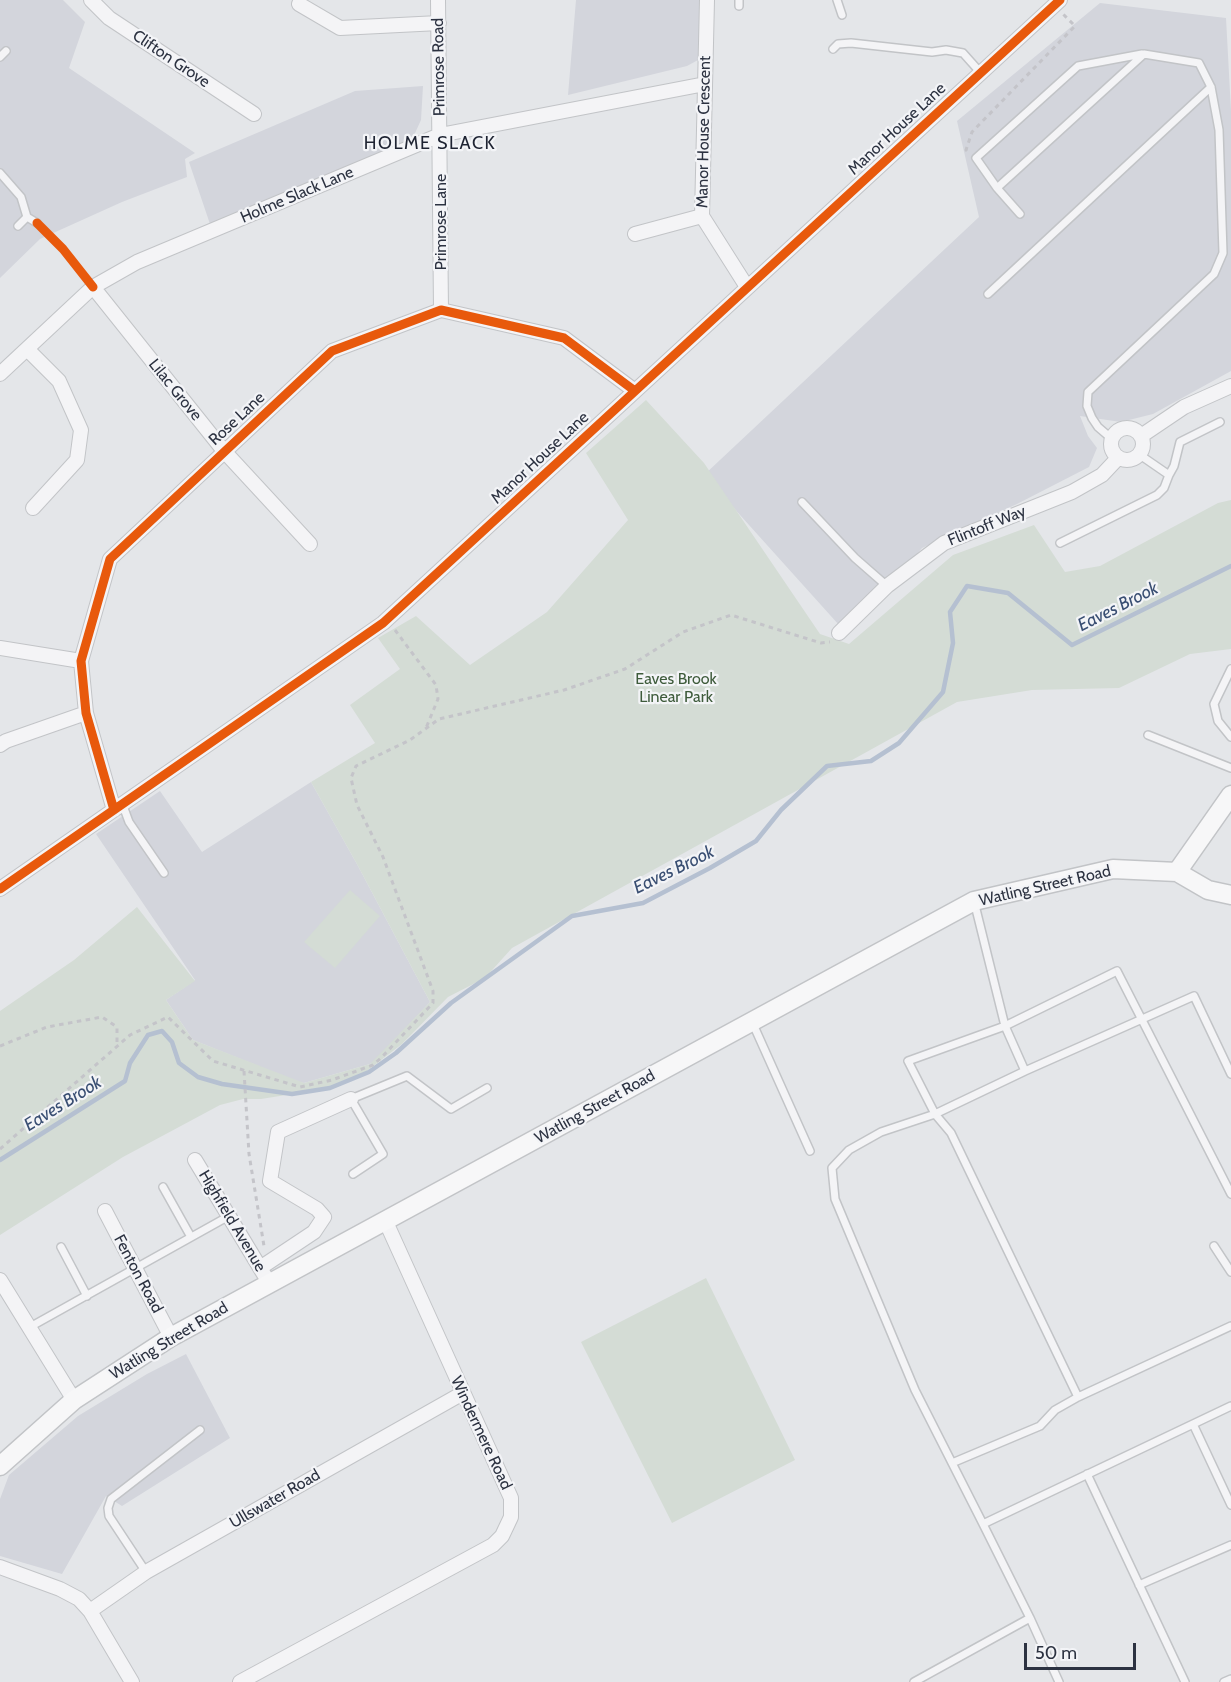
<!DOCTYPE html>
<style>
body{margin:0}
#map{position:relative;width:1231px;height:1682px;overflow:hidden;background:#e4e6e9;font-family:Cabin,sans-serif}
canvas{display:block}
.scale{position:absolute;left:1024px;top:1643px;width:112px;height:27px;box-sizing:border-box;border:3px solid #2c3241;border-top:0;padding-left:8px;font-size:18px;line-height:21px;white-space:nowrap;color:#2c3241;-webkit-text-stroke:4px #f3f4f7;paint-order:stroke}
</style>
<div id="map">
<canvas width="1231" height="1682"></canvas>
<div class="scale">50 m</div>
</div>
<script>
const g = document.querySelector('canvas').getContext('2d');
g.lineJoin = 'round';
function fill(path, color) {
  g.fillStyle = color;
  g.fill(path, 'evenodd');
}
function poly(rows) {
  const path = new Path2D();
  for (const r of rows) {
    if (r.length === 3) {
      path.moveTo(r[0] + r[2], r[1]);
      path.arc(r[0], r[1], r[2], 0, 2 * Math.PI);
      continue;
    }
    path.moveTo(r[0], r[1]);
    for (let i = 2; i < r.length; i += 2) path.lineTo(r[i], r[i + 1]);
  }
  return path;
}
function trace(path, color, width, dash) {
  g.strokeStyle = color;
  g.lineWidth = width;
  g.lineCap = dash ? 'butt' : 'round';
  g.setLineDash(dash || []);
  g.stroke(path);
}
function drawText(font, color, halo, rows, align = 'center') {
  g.font = font + ' Cabin,sans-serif';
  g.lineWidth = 4.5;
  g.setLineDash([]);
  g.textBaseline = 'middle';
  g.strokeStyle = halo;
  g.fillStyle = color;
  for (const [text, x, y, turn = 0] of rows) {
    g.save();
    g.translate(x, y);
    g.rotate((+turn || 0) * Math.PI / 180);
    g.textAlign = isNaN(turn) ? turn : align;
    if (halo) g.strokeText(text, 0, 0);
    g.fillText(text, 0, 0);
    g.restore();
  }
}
const built = poly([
 [0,0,63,0,85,22,69,68,195,153,185,159,187,177,122,202,40,239,0,278],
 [576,0,700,0,701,54,698,60,687,66,568,95],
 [1100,3,1226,18,1231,111,1231,371,1153,414,1121,422,1080,416,1088,436,1097,448,1089,467,1017,504,922,548,848,635,704,475,979,217,957,121],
 [423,86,421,120,410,144,211,227,189,162,355,91],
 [311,782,358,866,430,1002,376,1061,370,1064,304,1083,298,1082,193,1040,166,1000,195,980,96,834,160,791,202,852],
 [186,1354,230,1438,122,1506,106,1496,62,1574,0,1556,0,1499,9,1475,78,1416,147,1374]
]);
const green = poly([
 [646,400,704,463,820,634,849,644,953,555,1034,525,1065,572,1100,566,1218,503,1231,500,1231,649,1190,654,1119,688,1032,690,957,702,512,948,485,978,448,997,402,1044,363,1074,330,1088,261,1099,243,1099,220,1105,123,1157,0,1235,0,1011,74,960,137,907,195,981,166,1000,193,1040,304,1083,370,1064,430,1002,358,866,311,782,375,743,350,705,400,669,378,638,416,616,470,665,547,612,628,520,586,453],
 [350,890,380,916,335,968,304,942],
 [706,1278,795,1460,672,1523,581,1342]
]);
const stream = poly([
 [0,1160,125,1081,130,1063,148,1035,162,1031,172,1042,179,1063,198,1077,222,1084,292,1094,330,1088,369,1072,396,1053,451,1003,572,916,643,903,710,868,756,841,781,810,827,766,871,761,899,743,943,692,953,643,950,612,967,586,1008,593,1072,645,1231,566]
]);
const path = poly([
 [967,151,966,150,972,132,1075,26,1063,14],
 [395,630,436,685,438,699,426,728],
 [0,1046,47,1027,102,1017,117,1027,117,1047],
 [244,1071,249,1154,264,1246],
 [0,1149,130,1035,168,1017,213,1061,300,1087,332,1080,373,1065,382,1057,433,1003,433,991,383,857,357,805,351,778,356,766,410,740,439,719,564,690,625,669,683,632,731,615,821,643,830,642]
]);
const lane = poly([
 [837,0,842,15],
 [739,6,739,0],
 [833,49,838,44,851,43,932,52,946,50,963,53,980,72],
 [0,57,6,51],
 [0,173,21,197,27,217,37,223],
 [997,188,976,158,1078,66,1142,54],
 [1020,214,997,188,1144,54,1199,63,1211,87,1219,130,1223,253,1214,274,1088,392,1087,406,1092,418,1098,427,1112,439],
 [18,226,27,217],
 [988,294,1211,87],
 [1140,455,1169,475,1174,466,1180,442,1220,422],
 [802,502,855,558,887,586],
 [1060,543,1157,495,1164,488,1169,475],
 [1231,669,1214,704,1218,721,1231,737],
 [1148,735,1231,768],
 [122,803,129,822,164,873],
 [974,901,1005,1026,1025,1071,1194,996,1231,1074],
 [753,1024,810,1151],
 [1025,1071,935,1114,908,1061,1005,1026,1117,971,1231,1194],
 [353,1174,383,1154,351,1099,407,1076,451,1109,487,1088],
 [163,1187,191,1237],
 [1214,1246,1231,1272],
 [61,1247,87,1296],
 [30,1327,229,1216],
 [1078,1397,1231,1326],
 [1193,1424,1231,1505],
 [952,1463,1040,1426,1055,1410,1078,1397,951,1133,935,1114,881,1132,849,1150,832,1168,835,1199,915,1390,983,1524,1030,1618],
 [1087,1474,1185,1682],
 [983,1524,1231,1406],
 [146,1572,109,1516,108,1508,111,1499,200,1430],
 [1139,1585,1231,1545],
 [914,1682,1030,1618,1059,1682],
 [1224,1682,1231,1679]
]);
const street = poly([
 [91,0,109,18,254,114],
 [438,0,441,310],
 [707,0,702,216,747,287],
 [299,4,340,28,439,23],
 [635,234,702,216],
 [93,287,224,451,310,544],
 [27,349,59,381,81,430,77,460,33,508],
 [0,374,93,287,137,262,440,135,705,84],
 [1127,444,16],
 [1141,436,1184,407,1231,386],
 [839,633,887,586,944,543,1072,492,1102,475,1118,458],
 [0,648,81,661],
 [0,745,6,741,86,713],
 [114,810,86,713,81,661,110,559,332,351,441,310,564,338,635,391],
 [0,889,383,623,1060,0],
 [195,1160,265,1276],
 [105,1211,171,1337],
 [260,1268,314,1232,324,1217,317,1209,270,1181,278,1132,351,1099],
 [0,1280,74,1400],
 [0,1567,60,1589,79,1599,90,1611,132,1682],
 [90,1611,146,1572,463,1393],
 [240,1682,493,1545,502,1536,511,1517,511,1498,386,1222]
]);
const secondary = poly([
 [1177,872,1231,795],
 [0,1466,74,1400,171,1337,974,901,1113,869,1177,872,1208,890,1231,895]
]);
const cycleway = poly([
 [37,223,63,249,93,287],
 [114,810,86,713,81,661,110,559,332,351,441,310,564,338,635,391],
 [0,889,383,623,1060,0]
]);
const streetNames = [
 ["Clifton Grove",171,59,34],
 ["Primrose Road",439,67,-91],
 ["Manor House Lane",897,129,-43],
 ["Manor House Crescent",704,132,-89],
 ["Holme Slack Lane",297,195,-23],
 ["Primrose Lane",441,222,-90],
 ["Lilac Grove",175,390,51],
 ["Rose Lane",237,419,-43],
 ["Manor House Lane",540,458,-43],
 ["Flintoff Way",987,526,-22],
 ["Watling Street Road",1045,886,-13],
 ["Watling Street Road",595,1107,-29],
 ["Highfield Avenue",232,1221,59],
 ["Fenton Road",138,1274,62],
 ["Watling Street Road",169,1341,-31],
 ["Windermere Road",481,1433,65],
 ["Ullswater Road",275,1499,-30]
];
const parkNames = [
 ["Eaves Brook",676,679],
 ["Linear Park",676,697]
];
const neighbourhoodNames = [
 ["HOLME SLACK",430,144]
];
const waterNames = [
 ["Eaves Brook",1118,607,-27],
 ["Eaves Brook",674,870,-26],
 ["Eaves Brook",63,1104,-32]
];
fill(built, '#d3d5dc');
fill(green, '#d4dcd5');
trace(stream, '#b5c0d1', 4.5);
trace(lane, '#c2c4c7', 10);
trace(street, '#c2c4c7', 16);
trace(secondary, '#c2c4c7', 21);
trace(path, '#c4c4c9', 3, [4.5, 4.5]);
trace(lane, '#f4f4f6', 7);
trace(street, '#f4f4f6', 14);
trace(secondary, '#f7f7f8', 18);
trace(cycleway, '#e8590c', 9);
drawText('16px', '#2c3241', '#f3f4f7', streetNames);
drawText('16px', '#3e5b3b', '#f3f4f7', parkNames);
g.letterSpacing = '1.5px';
drawText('18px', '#1e2332', '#f3f4f7', neighbourhoodNames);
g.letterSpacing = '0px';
drawText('italic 18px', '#394e72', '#f3f4f7', waterNames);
</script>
